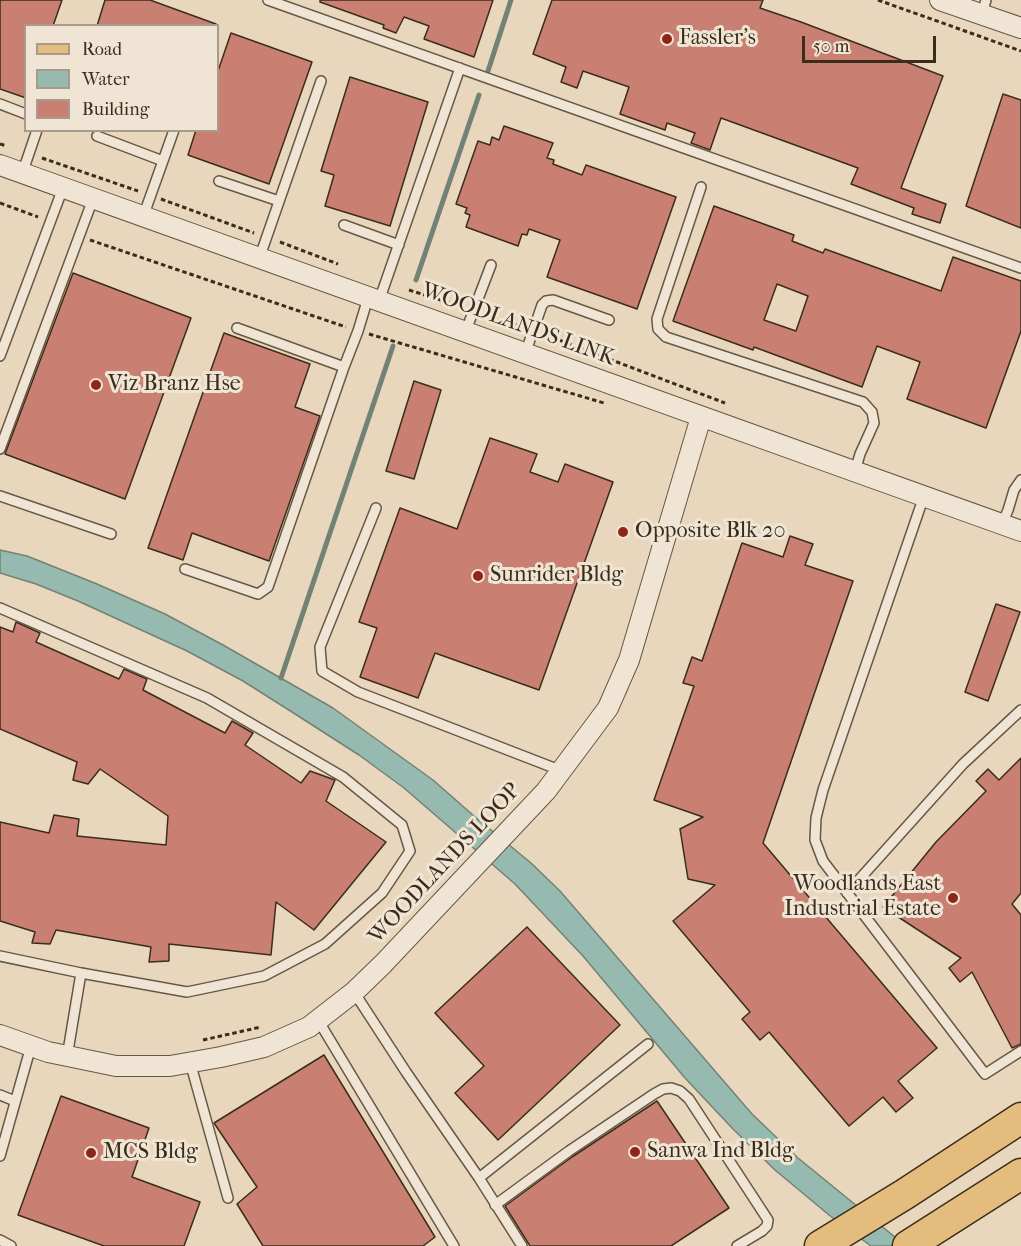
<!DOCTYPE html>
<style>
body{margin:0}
#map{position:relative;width:1021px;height:1246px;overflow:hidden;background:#e8d7bd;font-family:"IM FELL French Canon",serif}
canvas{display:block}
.legend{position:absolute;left:24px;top:24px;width:195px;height:108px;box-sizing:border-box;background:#f0e5d4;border:2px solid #a89b8a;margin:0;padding:8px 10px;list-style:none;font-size:18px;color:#3b2d1b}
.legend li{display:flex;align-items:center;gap:12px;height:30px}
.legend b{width:30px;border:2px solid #a89b8a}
.scale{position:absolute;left:802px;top:36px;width:134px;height:27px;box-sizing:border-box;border:3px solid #3b2d1b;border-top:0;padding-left:8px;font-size:18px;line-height:21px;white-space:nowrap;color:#3b2d1b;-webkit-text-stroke:4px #f0e5d4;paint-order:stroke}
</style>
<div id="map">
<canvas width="1021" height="1246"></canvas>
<ul class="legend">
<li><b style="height:8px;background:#e4bc7e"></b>Road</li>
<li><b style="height:16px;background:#97bab0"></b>Water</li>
<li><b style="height:16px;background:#c98073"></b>Building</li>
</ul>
<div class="scale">50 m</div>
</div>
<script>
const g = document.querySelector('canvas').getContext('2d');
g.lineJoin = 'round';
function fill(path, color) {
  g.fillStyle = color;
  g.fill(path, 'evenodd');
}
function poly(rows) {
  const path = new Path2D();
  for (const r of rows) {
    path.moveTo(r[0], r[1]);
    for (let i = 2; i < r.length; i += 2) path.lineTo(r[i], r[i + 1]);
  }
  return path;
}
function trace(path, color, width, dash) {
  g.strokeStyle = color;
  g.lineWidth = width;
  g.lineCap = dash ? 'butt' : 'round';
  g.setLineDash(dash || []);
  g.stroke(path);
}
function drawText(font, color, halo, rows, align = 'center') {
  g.font = font + ' "IM FELL French Canon",serif';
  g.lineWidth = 6;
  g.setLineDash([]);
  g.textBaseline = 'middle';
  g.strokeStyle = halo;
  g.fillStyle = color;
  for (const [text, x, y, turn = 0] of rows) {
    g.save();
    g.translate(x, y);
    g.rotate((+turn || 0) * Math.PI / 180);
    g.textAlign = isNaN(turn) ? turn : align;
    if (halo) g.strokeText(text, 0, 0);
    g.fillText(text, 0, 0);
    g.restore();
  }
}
const water = poly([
 [0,550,27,556,97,584,165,614,223,645,333,708,433,780,474,816,531,863,560,891,752,1114,798,1158,906,1246,871,1246,829,1215,775,1170,733,1129,685,1078,583,956,515,884,404,788,359,755,292,712,243,681,187,651,78,601,36,584,0,573,0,550]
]);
const stream = poly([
 [488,71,511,0],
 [416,280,479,95],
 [281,678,393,346]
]);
const building = poly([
 [0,0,62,0,53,26,26,26,26,98,0,89,0,0],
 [105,0,150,0,216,24,215,26,97,26,105,0],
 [320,0,493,0,474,57,424,39,429,26,404,17,396,33,383,28,384,25,320,2,320,0],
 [552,0,763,0,760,8,801,22,943,76,901,188,946,204,940,223,912,214,914,208,851,184,858,168,721,118,710,150,691,143,695,133,667,123,665,130,620,114,629,87,583,71,577,88,561,82,566,67,533,54,552,0],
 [231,33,312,62,269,184,188,155,196,130,218,130,218,71,231,33],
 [350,77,428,102,390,226,325,206,334,175,321,171,350,77],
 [1003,94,1021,100,1021,228,966,206,1003,94],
 [504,126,553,143,547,158,554,160,553,164,582,175,586,165,676,197,637,309,547,277,560,240,529,229,527,235,522,234,518,246,466,227,470,215,465,213,467,208,456,204,478,141,490,145,492,137,499,140,504,126],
 [714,206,794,235,792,241,823,253,825,249,941,291,953,257,1021,281,1021,331,986,428,907,399,920,362,877,346,862,387,754,347,753,350,673,321,714,206],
 [777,284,808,296,796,331,764,320,777,284],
 [73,273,191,318,125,499,5,454,73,273],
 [224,333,310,364,295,407,320,416,269,561,192,533,183,560,148,548,224,333],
 [414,381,441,390,414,479,386,471,414,381],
 [490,438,537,454,530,472,558,482,565,464,613,482,539,690,435,653,418,698,360,677,377,628,359,622,400,508,457,529,490,438],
 [790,536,813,544,805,565,853,581,763,843,937,1048,898,1081,913,1098,896,1112,883,1097,849,1126,769,1032,760,1040,742,1019,750,1012,673,921,715,885,688,879,680,829,703,817,654,800,694,686,683,683,692,657,702,661,742,543,783,557,790,536],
 [996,604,1020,612,988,701,965,692,996,604],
 [16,622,40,633,36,642,119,679,124,669,147,679,143,690,225,733,232,721,253,733,245,745,301,783,310,771,335,780,326,801,386,842,314,930,276,902,271,955,169,944,169,961,149,962,151,947,56,930,50,944,32,943,35,932,0,921,0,822,49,833,54,815,79,819,77,836,166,845,168,816,100,769,88,784,73,780,77,762,0,729,0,627,13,632,16,622],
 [1021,758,1021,893,1012,904,1021,915,1021,1044,1012,1048,972,972,960,982,949,968,961,958,883,907,936,842,986,791,976,781,988,769,999,780,1021,758],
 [527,927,620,1025,498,1140,455,1093,484,1066,435,1013,527,927],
 [324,1055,435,1237,423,1246,263,1246,237,1204,257,1187,214,1123,324,1055],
 [61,1096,149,1128,132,1177,200,1202,184,1246,104,1246,18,1215,61,1096],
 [657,1101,729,1208,671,1246,530,1246,505,1206,572,1157,657,1101]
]);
const path = poly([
 [878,0,1021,51],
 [0,144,7,146],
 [42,158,138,191],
 [161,199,254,233],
 [0,203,38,217],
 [90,240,346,327],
 [280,242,338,264],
 [409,290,463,307],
 [486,315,522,327],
 [369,334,604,403],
 [546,335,725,403],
 [203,1040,261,1027]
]);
const lane = poly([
 [268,0,1021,268],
 [982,14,986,0],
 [0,104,26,114],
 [97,136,163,161],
 [22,174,37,130],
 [219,181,279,201],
 [701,187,657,319,658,329,666,337,863,402,872,412,874,423,860,454,855,471],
 [143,217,174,130],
 [344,225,399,245],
 [259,259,321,81],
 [379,301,460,68],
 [237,328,344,367],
 [465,333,491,265],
 [525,354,542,305,546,301,553,300,609,320],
 [0,356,63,188],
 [0,449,93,199],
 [0,496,111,534],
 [924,496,823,790,816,818,815,840,823,861,985,1074,1021,1051],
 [376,508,320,647,322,671,358,692,562,771],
 [1002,524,1008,510,1014,490,1021,480],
 [185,569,258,594,268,587,344,367,358,331,368,298],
 [0,608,207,698,343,777,402,825,410,851,382,893,325,944,264,976,187,992,81,973,0,956],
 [847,893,963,764,1021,710],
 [354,992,406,1072,479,1178,522,1246],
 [318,1020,454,1246],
 [67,1057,81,973],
 [190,1062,228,1198],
 [0,1095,15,1101],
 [0,1156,31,1046],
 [479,1178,648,1044],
 [495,1205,569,1151,654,1094,663,1089,671,1088,680,1091,689,1099,768,1220,767,1226,762,1231,737,1246],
 [0,1240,11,1246]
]);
const street = poly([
 [940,0,1021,28],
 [0,165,1021,531],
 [0,1035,48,1052,116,1066,170,1066,221,1057,264,1047,309,1027,354,992,383,964,546,791,608,708,629,660,701,417]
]);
const primary = poly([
 [820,1246,905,1194,1021,1118],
 [908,1246,1021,1174]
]);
const markers = [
 [667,39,6,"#8f2418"],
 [96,385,6,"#8f2418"],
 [623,532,6,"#8f2418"],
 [478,576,6,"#8f2418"],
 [953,898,6,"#8f2418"],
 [635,1152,6,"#8f2418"],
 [91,1153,6,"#8f2418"]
];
const poiNames = [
 ["Fassler's",679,39],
 ["Viz Branz Hse",108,385],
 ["Opposite Blk 20",635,532],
 ["Sunrider Bldg",490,576],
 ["Woodlands East",941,885,"right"],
 ["Industrial Estate",941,910,"right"],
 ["Sanwa Ind Bldg",647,1152],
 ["MCS Bldg",103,1153]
];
const streetNames = [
 ["WOODLANDS LINK",518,325,20],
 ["WOODLANDS LOOP",445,864,-47]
];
fill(water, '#97bab0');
trace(water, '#728274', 1.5);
trace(stream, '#728274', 5);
fill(building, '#c98073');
trace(building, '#3b2d1b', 1.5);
trace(lane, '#665844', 12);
trace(street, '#665844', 22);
trace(primary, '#3b2d1b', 33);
trace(path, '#3b2d1b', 3, [4.5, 3]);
trace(lane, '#f0e5d4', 9);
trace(street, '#f0e5d4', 20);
trace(primary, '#e4bc7e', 30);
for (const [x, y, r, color] of markers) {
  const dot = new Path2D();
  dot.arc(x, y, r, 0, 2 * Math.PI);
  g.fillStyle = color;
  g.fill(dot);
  trace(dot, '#f0e5d4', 2);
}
drawText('22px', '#3b2d1b', '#f0e5d4', poiNames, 'left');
drawText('22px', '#3b2d1b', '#f0e5d4', streetNames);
</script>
